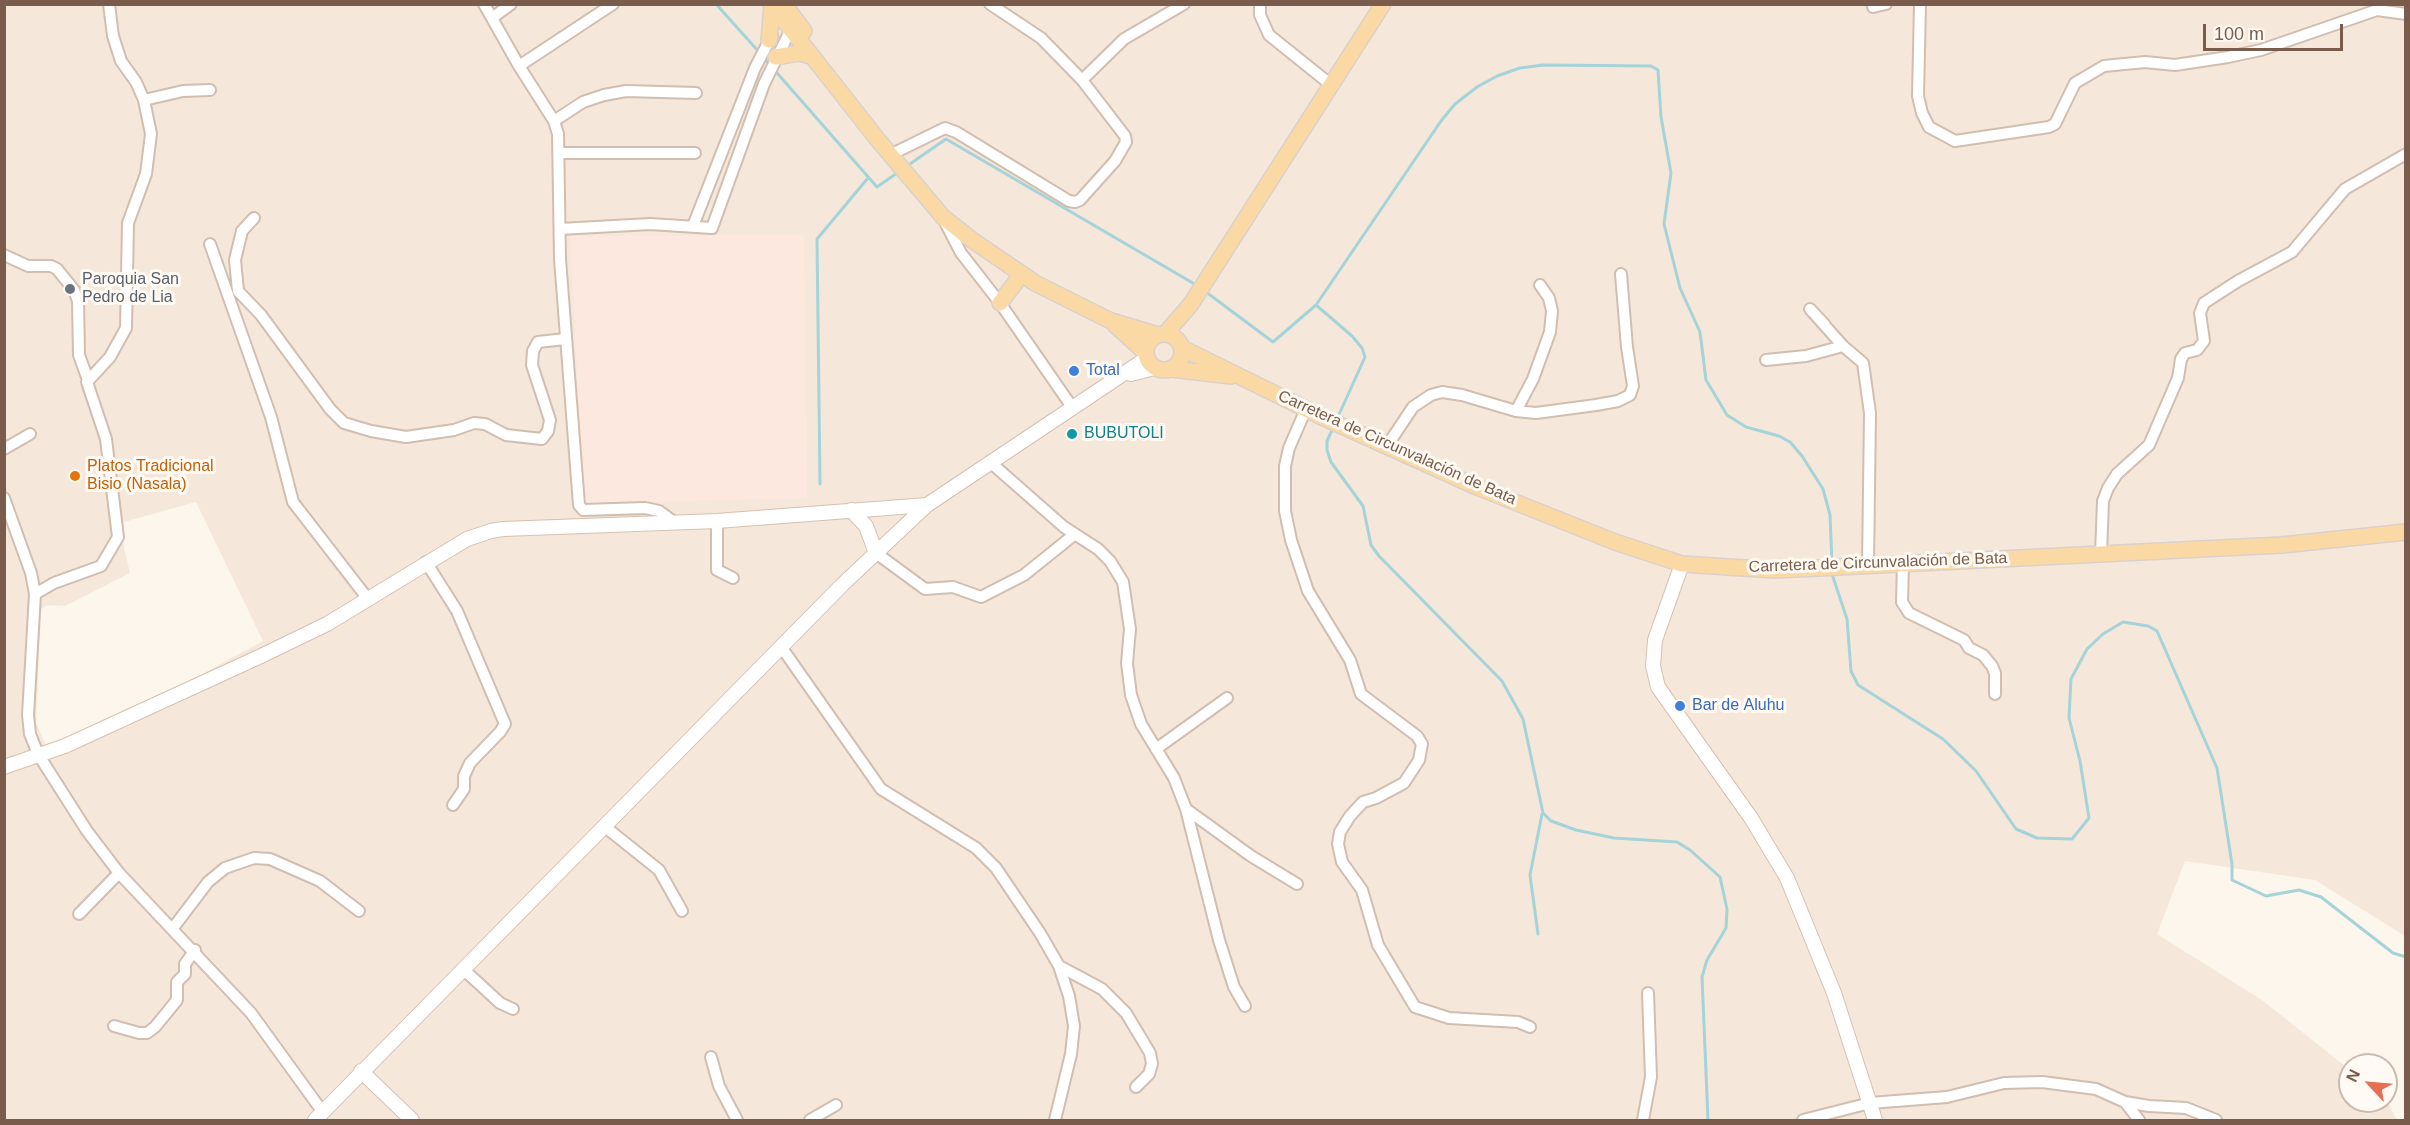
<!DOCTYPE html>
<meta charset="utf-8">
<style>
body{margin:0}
#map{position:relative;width:2410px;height:1125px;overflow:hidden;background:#fdf6ec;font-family:Helvetica,sans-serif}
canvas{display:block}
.frame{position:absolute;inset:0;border:6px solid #7a5c4d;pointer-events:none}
.north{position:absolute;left:2338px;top:1053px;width:60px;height:60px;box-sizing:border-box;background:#fffaf3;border:2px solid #cabbb1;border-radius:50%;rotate:296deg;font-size:16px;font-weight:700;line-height:24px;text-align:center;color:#7a5c4d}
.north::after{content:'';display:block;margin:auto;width:21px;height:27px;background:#e76f51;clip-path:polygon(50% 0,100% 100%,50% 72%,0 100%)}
.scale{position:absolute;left:2203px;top:24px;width:140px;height:27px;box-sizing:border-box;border:3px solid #7a5c4d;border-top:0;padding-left:8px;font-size:18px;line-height:21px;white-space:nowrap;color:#7a5c4d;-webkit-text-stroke:4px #fffaf3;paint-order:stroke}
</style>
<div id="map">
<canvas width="2410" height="1125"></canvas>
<div class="frame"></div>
<div class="north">N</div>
<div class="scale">100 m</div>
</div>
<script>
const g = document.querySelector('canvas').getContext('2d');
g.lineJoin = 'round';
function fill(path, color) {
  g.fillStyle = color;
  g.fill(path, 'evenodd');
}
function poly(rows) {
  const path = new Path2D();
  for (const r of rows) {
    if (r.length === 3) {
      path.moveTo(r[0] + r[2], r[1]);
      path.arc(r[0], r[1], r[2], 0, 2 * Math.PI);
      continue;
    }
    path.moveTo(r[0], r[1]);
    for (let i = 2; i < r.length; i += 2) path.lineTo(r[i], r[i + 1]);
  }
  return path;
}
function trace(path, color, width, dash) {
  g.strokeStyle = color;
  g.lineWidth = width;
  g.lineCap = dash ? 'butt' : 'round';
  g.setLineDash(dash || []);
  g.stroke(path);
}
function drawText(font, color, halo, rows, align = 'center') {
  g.font = font + ' Helvetica,sans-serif';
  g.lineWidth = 6;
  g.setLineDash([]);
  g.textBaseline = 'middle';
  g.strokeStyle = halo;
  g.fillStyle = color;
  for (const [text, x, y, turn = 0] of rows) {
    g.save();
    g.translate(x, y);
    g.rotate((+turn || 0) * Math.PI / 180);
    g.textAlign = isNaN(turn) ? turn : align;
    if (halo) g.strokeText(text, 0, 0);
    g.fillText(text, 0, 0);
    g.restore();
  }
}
const residential = poly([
 [5,5,2405,5,2405,936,2315,880,2185,861,2157,934,2262,1000,2350,1070,2350,1101,2386,1101,2386,1099,2397,1120,5,1120],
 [196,502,263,641,140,708,46,746,36,723,41,609,48,605,65,606,130,573,122,539,124,522]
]);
const commercial = poly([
 [804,235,807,498,584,503,570,236]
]);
const stream = poly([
 [716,4,759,52],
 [763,57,877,187,900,171],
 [907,166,946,139,1198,286],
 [1206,292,1273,342,1316,305,1352,336,1362,348,1365,357,1337,419],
 [1316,305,1441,121,1455,104,1477,87,1497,76,1520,68,1543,65,1651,66,1658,70,1661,117,1671,173,1664,224,1680,288,1700,332,1706,380,1727,415,1746,427,1779,436,1790,442,1802,456,1823,489,1830,515,1832,564],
 [1333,428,1327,441,1327,450,1331,462,1363,506,1371,545,1379,556,1502,681,1523,719,1543,813,1551,821,1576,830,1614,838,1677,842,1690,850,1720,877,1727,909,1726,928,1707,960,1702,977,1708,1120],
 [820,484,817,239,868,178],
 [1832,574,1847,619,1851,671,1858,685,1943,739,1976,771,2016,829,2037,838,2072,839,2089,818,2080,761,2069,718,2071,679,2087,649,2103,634,2123,622,2148,626,2157,631,2217,768,2232,864,2232,880,2266,896,2299,890,2321,897,2393,953,2406,957],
 [1538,934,1530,875,1542,814]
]);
const street = poly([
 [484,4,519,66,554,121,558,134,560,259,579,505,583,510,645,508,659,511,674,522],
 [1260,4,1260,15,1269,35,1330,84],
 [1920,4,1918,96,1922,113,1929,127,1955,141,2049,127,2055,124,2075,83,2104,66,2145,62,2175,65,2228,57,2261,50,2377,10,2406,14],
 [1873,7,1886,4],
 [492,18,511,4],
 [519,66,613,4],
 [1082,80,1124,39,1184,4],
 [144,100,183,91,210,90],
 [554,121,583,102,604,95,626,91,696,93],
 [560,153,695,153],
 [892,154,945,128,956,132,1069,201,1075,202,1080,200,1115,161,1126,142,1125,136,1082,80,1041,38,990,4],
 [254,218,242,231,235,260,238,291,261,315,330,409,344,423,371,431,406,437,454,430,474,423,485,424,506,435,542,439,548,431,550,420,532,365,533,351,538,342,565,339],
 [945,222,961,253,1000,303,1072,407],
 [693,226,755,68,772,35],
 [560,229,650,224,712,228,764,84,793,25],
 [210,244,271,417,293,502,368,599],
 [4,255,28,266,51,266,57,269,74,290,78,301,79,355,88,380],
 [1825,325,1810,309,1843,346,1863,363,1870,413,1868,565],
 [1766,360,1806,356,1843,346],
 [1306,409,1289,448,1285,466,1285,511,1291,540,1308,591,1350,660,1361,694,1417,736,1422,744,1419,760,1404,783,1376,798,1363,802,1350,816,1340,832,1338,844,1342,862,1362,890,1378,945,1415,1007,1449,1018,1518,1022,1530,1027],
 [1516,411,1533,379,1550,332,1552,311,1549,298,1540,285],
 [1387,446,1413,407,1431,395,1442,392,1462,395,1516,411,1536,413,1596,405,1618,401,1630,395,1633,386,1627,347,1621,274],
 [4,449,30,434],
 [990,462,1064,527,1098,549,1110,561,1123,582,1130,629,1127,663,1131,695,1141,724,1174,778,1186,809,1219,940,1234,987,1245,1006],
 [4,498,31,573,35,594,28,715,30,734,38,754,87,831,119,873,251,1013,322,1111],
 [717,521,717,570,733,578],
 [876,553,925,589,953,587,981,597,1024,575,1075,534],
 [2101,554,2103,501,2108,488,2117,474,2149,445,2178,378,2181,359,2185,353,2197,350,2204,341,2200,313,2204,303,2238,281,2292,252,2345,189,2406,154],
 [426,562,457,611,505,724,500,732,470,763,464,776,464,789,453,805],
 [1903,563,1902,602,1909,613,1964,640,1969,648,1983,655,1992,666,1995,673,1995,694],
 [35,594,54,583,101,566,118,537,106,439,87,382,110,357,126,328,128,223,146,174,151,134,144,100,136,82,121,61,113,36,109,4],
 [782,648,881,789,976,848,996,868,1040,933,1059,966,1069,996,1074,1026,1071,1054,1055,1120],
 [1156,749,1227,698],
 [1186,809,1251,856,1297,884],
 [604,826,659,870,682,911],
 [79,914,119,873],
 [173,928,208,882,225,868,254,858,270,859,320,881,359,911],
 [1059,966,1102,989,1126,1013,1150,1053,1152,1064,1149,1074,1136,1087],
 [463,969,500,1003,513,1009],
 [114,1026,139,1033,147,1033,155,1027,177,1000,177,982,185,974,185,964,195,950],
 [711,1057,719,1086,737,1120],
 [2125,1102,2139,1120],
 [810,1120,836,1105],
 [1643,1120,1651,1077,1648,993],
 [1803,1120,1870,1103,1947,1097,2004,1083,2042,1082,2096,1089,2125,1102,2149,1106,2186,1108,2216,1120]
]);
const secondary = poly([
 [1131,374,1154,368],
 [851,510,866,526,876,553],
 [1682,564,1655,640,1653,666,1658,687,1751,818,1787,878,1834,993,1875,1120],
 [4,767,65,746,261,656,327,624,467,539,491,531,503,529,717,521,927,505],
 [361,1071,412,1120],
 [315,1120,843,584,927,505,1147,358]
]);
const primary = poly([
 [771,4,878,140,943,217,972,240,1035,283,1111,321,1158,335],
 [784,4,804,31],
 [769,40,772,6],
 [776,57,799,53,811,56],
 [1000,303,1021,275],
 [1115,325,1146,353],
 [1164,352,18],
 [1165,334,1191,304,1383,4],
 [1182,348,1322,417,1477,487,1615,542,1682,564,1774,570,1819,568,2282,545,2406,532],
 [1171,369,1231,376]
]);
const markers = [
 [70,289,6,"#6b7280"],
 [1074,371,6,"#3f7fe0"],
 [1072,434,6,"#0f9aa8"],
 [75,476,6,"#e8710a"],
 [1680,706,6,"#3f7fe0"]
];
const worshipNames = [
 ["Paroquia San",82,280],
 ["Pedro de Lia",82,298]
];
const shopNames = [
 ["Total",1086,371],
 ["Bar de Aluhu",1692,706]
];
const cultureNames = [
 ["BUBUTOLI",1084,434]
];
const streetNames = [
 ["Carretera de Circunvalación de Bata",1397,448,24],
 ["Carretera de Circunvalación de Bata",1878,563,-2]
];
const foodNames = [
 ["Platos Tradicional",87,467],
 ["Bisio (Nasala)",87,485]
];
fill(residential, '#f5e8da');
fill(commercial, '#fde8e0');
trace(stream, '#a5d3da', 3);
trace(street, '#d1beb0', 14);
trace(secondary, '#d6c0b0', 16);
trace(primary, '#dad1cd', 18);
trace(street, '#fff', 10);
trace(secondary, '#fff', 14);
trace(primary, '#fbd9a5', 15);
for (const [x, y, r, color] of markers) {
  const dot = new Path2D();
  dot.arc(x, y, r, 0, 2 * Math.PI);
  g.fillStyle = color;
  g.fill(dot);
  trace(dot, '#fffaf3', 2);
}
drawText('16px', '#5b616d', '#fffaf3', worshipNames, 'left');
drawText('16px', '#366cbe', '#fffaf3', shopNames, 'left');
drawText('16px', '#0d838f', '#fffaf3', cultureNames, 'left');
drawText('16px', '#7a5c4d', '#fffaf3', streetNames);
drawText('16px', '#c56008', '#fffaf3', foodNames, 'left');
</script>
